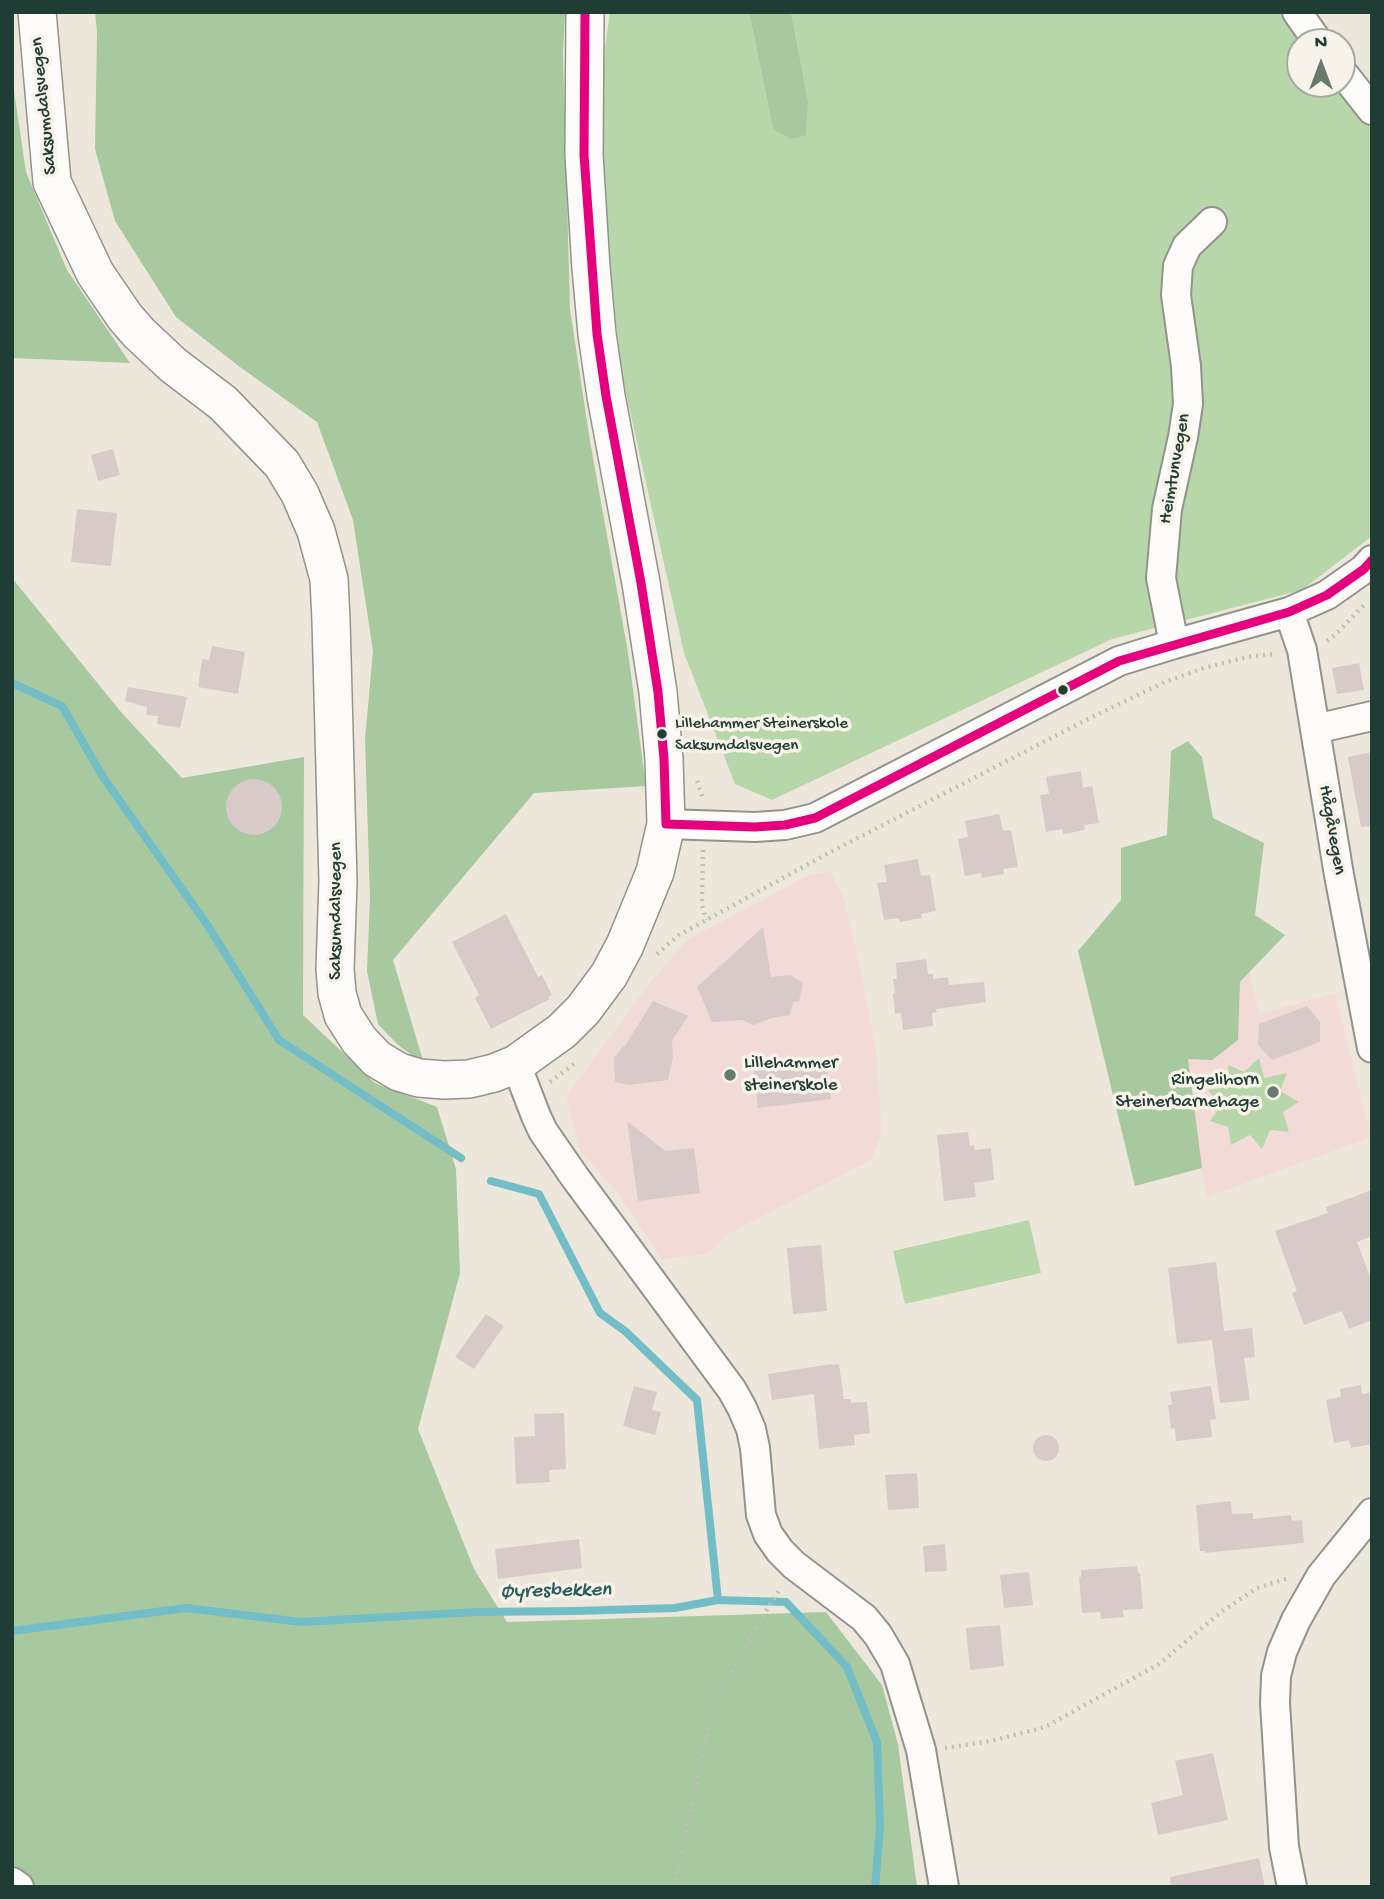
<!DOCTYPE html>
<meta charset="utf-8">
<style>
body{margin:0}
#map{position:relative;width:1384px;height:1899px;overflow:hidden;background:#ede7db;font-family:"Gochi Hand",sans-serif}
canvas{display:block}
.frame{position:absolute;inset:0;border:14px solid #1f3d34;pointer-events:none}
.north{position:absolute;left:1286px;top:28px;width:70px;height:70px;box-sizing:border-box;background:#f7f3e8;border:2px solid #a1aaa0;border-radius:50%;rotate:0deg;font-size:19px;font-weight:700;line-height:28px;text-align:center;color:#1f3d34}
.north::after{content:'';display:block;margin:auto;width:24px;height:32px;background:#67786e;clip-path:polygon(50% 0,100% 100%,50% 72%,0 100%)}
</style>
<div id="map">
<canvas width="1384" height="1899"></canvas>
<div class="frame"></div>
<div class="north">N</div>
</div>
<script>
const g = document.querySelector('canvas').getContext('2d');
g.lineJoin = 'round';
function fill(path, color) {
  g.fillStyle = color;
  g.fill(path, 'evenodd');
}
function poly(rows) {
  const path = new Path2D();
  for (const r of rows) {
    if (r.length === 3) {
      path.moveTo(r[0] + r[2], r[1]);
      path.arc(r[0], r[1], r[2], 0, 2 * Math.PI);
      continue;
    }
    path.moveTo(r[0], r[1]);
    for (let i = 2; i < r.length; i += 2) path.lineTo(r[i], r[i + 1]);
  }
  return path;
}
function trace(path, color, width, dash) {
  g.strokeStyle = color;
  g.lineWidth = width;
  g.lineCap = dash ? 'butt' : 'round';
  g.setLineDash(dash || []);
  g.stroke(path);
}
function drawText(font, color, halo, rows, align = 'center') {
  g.font = font + ' "Gochi Hand",sans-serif';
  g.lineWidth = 7;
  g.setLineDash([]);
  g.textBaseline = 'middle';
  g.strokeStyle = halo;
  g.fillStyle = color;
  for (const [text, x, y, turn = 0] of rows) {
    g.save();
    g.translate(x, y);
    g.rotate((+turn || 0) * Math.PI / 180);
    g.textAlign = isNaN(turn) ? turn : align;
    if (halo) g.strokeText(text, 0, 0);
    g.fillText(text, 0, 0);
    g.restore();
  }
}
const built = poly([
 [831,872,844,899,861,971,876,1052,882,1131,871,1160,726,1235,708,1254,662,1259,621,1197,580,1151,566,1097,648,985,687,940,809,875],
 [1244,948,1259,1014,1335,993,1371,1137,1207,1197,1176,1046]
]);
const green = poly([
 [610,12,749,12,773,129,808,100,791,12,1286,12,1306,42,1300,42,1300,84,1341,84,1362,110,1372,128,1372,536,1302,590,1112,639,772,800,735,784,684,653,621,371,603,195,603,62],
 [1259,1058,1264,1078,1287,1073,1280,1091,1299,1102,1283,1112,1289,1132,1270,1130,1262,1149,1250,1135,1231,1145,1228,1127,1210,1121,1221,1105,1208,1090,1230,1087,1228,1065,1244,1072],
 [1029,1220,1041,1273,905,1304,893,1251]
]);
const forest = poly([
 [95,12,565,12,563,52,570,309,590,441,628,652,646,786,534,793,393,960,424,1064,398,1045,378,1024,367,971,370,898,365,739,373,651,353,520,317,422,240,367,176,317,115,221,95,149,97,32],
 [749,12,791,12,808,100,806,135,791,139,773,129],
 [12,77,26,172,67,270,130,363,12,358],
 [12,578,121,712,182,778,304,757,303,1015,375,1083,437,1107,456,1169,460,1273,418,1429,474,1569,507,1622,826,1612,882,1685,898,1744,917,1887,12,1887],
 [1188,741,1202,757,1213,818,1264,843,1255,915,1285,935,1240,982,1238,1040,1212,1060,1188,1059,1202,1168,1135,1186,1078,951,1121,900,1121,848,1167,835,1171,751]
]);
const stream = poly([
 [12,683,62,706,103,777,208,926,279,1040,461,1158],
 [491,1181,539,1194,600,1313,625,1331,697,1400,718,1600],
 [12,1631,186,1608,301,1622,476,1612,575,1611,675,1608,718,1600,786,1602,847,1667,877,1742,880,1826,875,1887]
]);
const building = poly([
 [113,449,120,475,98,481,91,455],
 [77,509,117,513,111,566,71,562],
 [212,646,245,652,238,694,198,687,202,659,209,660],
 [1359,663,1364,690,1337,694,1332,668],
 [128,687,187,697,180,728,157,724,158,716,146,715,147,707,125,701],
 [1372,752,1372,826,1361,827,1348,757],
 [1081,771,1083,788,1092,786,1099,823,1084,825,1085,830,1063,834,1062,829,1046,832,1040,795,1049,794,1046,777],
 [254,807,28],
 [999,814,1003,831,1011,830,1018,867,1003,869,1004,874,982,878,981,873,965,876,958,839,968,837,965,821],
 [918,859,921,876,930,875,936,911,921,914,922,918,900,922,899,918,884,920,877,883,887,882,884,865],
 [506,914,538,977,542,975,552,995,548,997,550,999,491,1029,475,998,479,995,452,942],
 [763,927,771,977,790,975,803,983,799,1001,793,1002,790,1015,772,1018,753,1025,742,1020,712,1022,697,987],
 [926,959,928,974,933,974,933,979,948,977,949,985,984,982,986,1002,936,1009,937,1012,932,1013,933,1026,903,1030,901,1013,895,1014,893,994,895,993,893,979,897,979,896,963],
 [653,1001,688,1016,672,1041,673,1057,668,1080,629,1085,615,1082,614,1058,623,1046,625,1046],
 [1307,1006,1320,1022,1320,1042,1272,1060,1258,1045,1259,1024],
 [826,1058,831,1099,758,1108,753,1066],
 [627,1121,665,1151,694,1148,700,1193,638,1201],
 [968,1132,970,1146,974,1145,975,1150,991,1148,994,1180,974,1183,976,1197,944,1201,937,1135],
 [1372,1190,1372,1236,1357,1242,1372,1282,1372,1320,1349,1329,1342,1311,1304,1325,1292,1293,1297,1291,1275,1231,1328,1213,1326,1207],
 [821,1245,827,1311,793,1314,787,1248],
 [1216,1262,1224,1331,1252,1328,1255,1357,1244,1358,1250,1400,1220,1403,1212,1340,1177,1344,1168,1268],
 [486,1314,504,1326,474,1369,455,1357],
 [832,1364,832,1365,839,1364,844,1399,851,1399,851,1403,867,1402,870,1433,854,1435,855,1445,819,1449,814,1394,772,1400,768,1374],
 [1361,1385,1362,1394,1372,1392,1372,1444,1351,1448,1349,1440,1334,1443,1326,1400,1341,1397,1340,1389],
 [634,1386,657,1392,652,1410,661,1412,655,1435,623,1426],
 [1211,1386,1216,1419,1210,1420,1212,1437,1176,1441,1175,1428,1171,1429,1168,1405,1172,1405,1170,1392],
 [564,1413,566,1469,549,1470,550,1482,516,1484,514,1437,535,1436,534,1414],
 [1046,1448,13],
 [917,1473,919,1508,888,1510,885,1475],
 [1231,1501,1232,1514,1253,1513,1253,1519,1291,1515,1292,1521,1302,1520,1304,1543,1205,1553,1205,1551,1200,1551,1196,1505],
 [579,1539,582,1568,498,1579,495,1549],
 [945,1544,947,1571,925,1572,923,1546],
 [1137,1566,1138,1573,1140,1573,1143,1609,1123,1610,1124,1617,1101,1619,1100,1612,1082,1613,1079,1577,1081,1577,1081,1570],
 [1029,1572,1033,1605,1004,1608,1000,1575],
 [1000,1625,1004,1666,970,1670,966,1628],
 [1213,1753,1228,1820,1158,1835,1151,1803,1183,1795,1175,1761],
 [1259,1858,1265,1887,1171,1887,1170,1877]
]);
const path = poly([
 [1327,641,1335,635,1366,603],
 [697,781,703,799],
 [703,850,702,904,706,920],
 [657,954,679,935,823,856,1088,719,1165,682,1204,668,1247,657,1275,654],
 [550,1082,574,1064],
 [945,1748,991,1741,1045,1727,1159,1664,1221,1612,1257,1588,1289,1578],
 [674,1887,713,1708,748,1640,781,1587]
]);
const minor = poly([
 [1297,12,1318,42],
 [1342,72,1372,110],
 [1289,612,1302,650,1339,875,1372,1048],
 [1174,644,1161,578,1167,509,1183,437,1188,404,1186,366,1176,295,1178,266,1187,246,1212,222],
 [1315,729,1372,716],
 [666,824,755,827,785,825,815,818,1119,661,1174,644,1289,612,1327,595,1364,569,1372,560],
 [516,1064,536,1116,543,1131,574,1176,732,1390,742,1408,751,1429,755,1448,761,1515,768,1534,780,1551,794,1565,864,1618,878,1635,895,1664,921,1750,944,1887],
 [12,1882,19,1887],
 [1292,1887,1284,1847,1275,1703,1276,1676,1282,1652,1296,1620,1321,1576,1372,1513]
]);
const major = poly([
 [37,12,52,182,95,273,125,317,139,333,173,365,223,403,282,464,300,494,316,531,329,579,331,620,338,881,335,969,337,993,343,1015,359,1040,377,1059,399,1072,419,1078,444,1080,469,1079,494,1073,516,1064,562,1031,583,1010,609,975,625,945,655,872,666,824,664,759,658,692,641,583,606,396,597,334,591,268,584,155,585,12]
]);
const bus1 = poly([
 [585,12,584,155,597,334,606,396,641,583,658,692,664,759,666,824,755,827,785,825,815,818,1119,661,1289,612,1327,595,1364,569,1372,560]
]);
const markers = [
 [1063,690,6,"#1f3d34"],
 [662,734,6,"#1f3d34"],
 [730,1075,7,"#67786e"],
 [1273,1092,7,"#67786e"]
];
const busNames = [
 ["Lillehammer Steinerskole",675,724],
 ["Saksumdalsvegen",675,746]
];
const streetNames = [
 ["Saksumdalsvegen",45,106,-96],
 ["Heimtunvegen",1176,469,-80],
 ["Hågåvegen",1331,830,80],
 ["Saksumdalsvegen",337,911,-90]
];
const poiNames = [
 ["Lillehammer",744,1064],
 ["steinerskole",744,1086],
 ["Ringelihorn",1259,1081,"right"],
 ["Steinerbarnehage",1259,1103,"right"]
];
const waterNames = [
 ["Øyresbekken",556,1592,-1]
];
fill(built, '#f2dad7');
fill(green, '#b7d7aa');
fill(forest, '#a8c8a0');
trace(stream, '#72bdc6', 8);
fill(building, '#d8cac8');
trace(minor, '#92938c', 32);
trace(major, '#92938c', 40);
trace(path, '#bdc0bc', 4.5, [2, 5]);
trace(minor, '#fcfbfa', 28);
trace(major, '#fcfbfa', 37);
trace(bus1, '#e5007d', 9);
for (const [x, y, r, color] of markers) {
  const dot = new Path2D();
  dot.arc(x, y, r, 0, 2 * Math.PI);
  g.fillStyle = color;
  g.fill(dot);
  trace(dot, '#f7f3e8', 2.5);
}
drawText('17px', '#1f3d34', '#f7f3e8', busNames, 'left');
drawText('19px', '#1f3d34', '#f7f3e8', streetNames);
drawText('19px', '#1f3d34', '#f7f3e8', poiNames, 'left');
drawText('italic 21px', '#285e5d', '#f7f3e8', waterNames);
</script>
